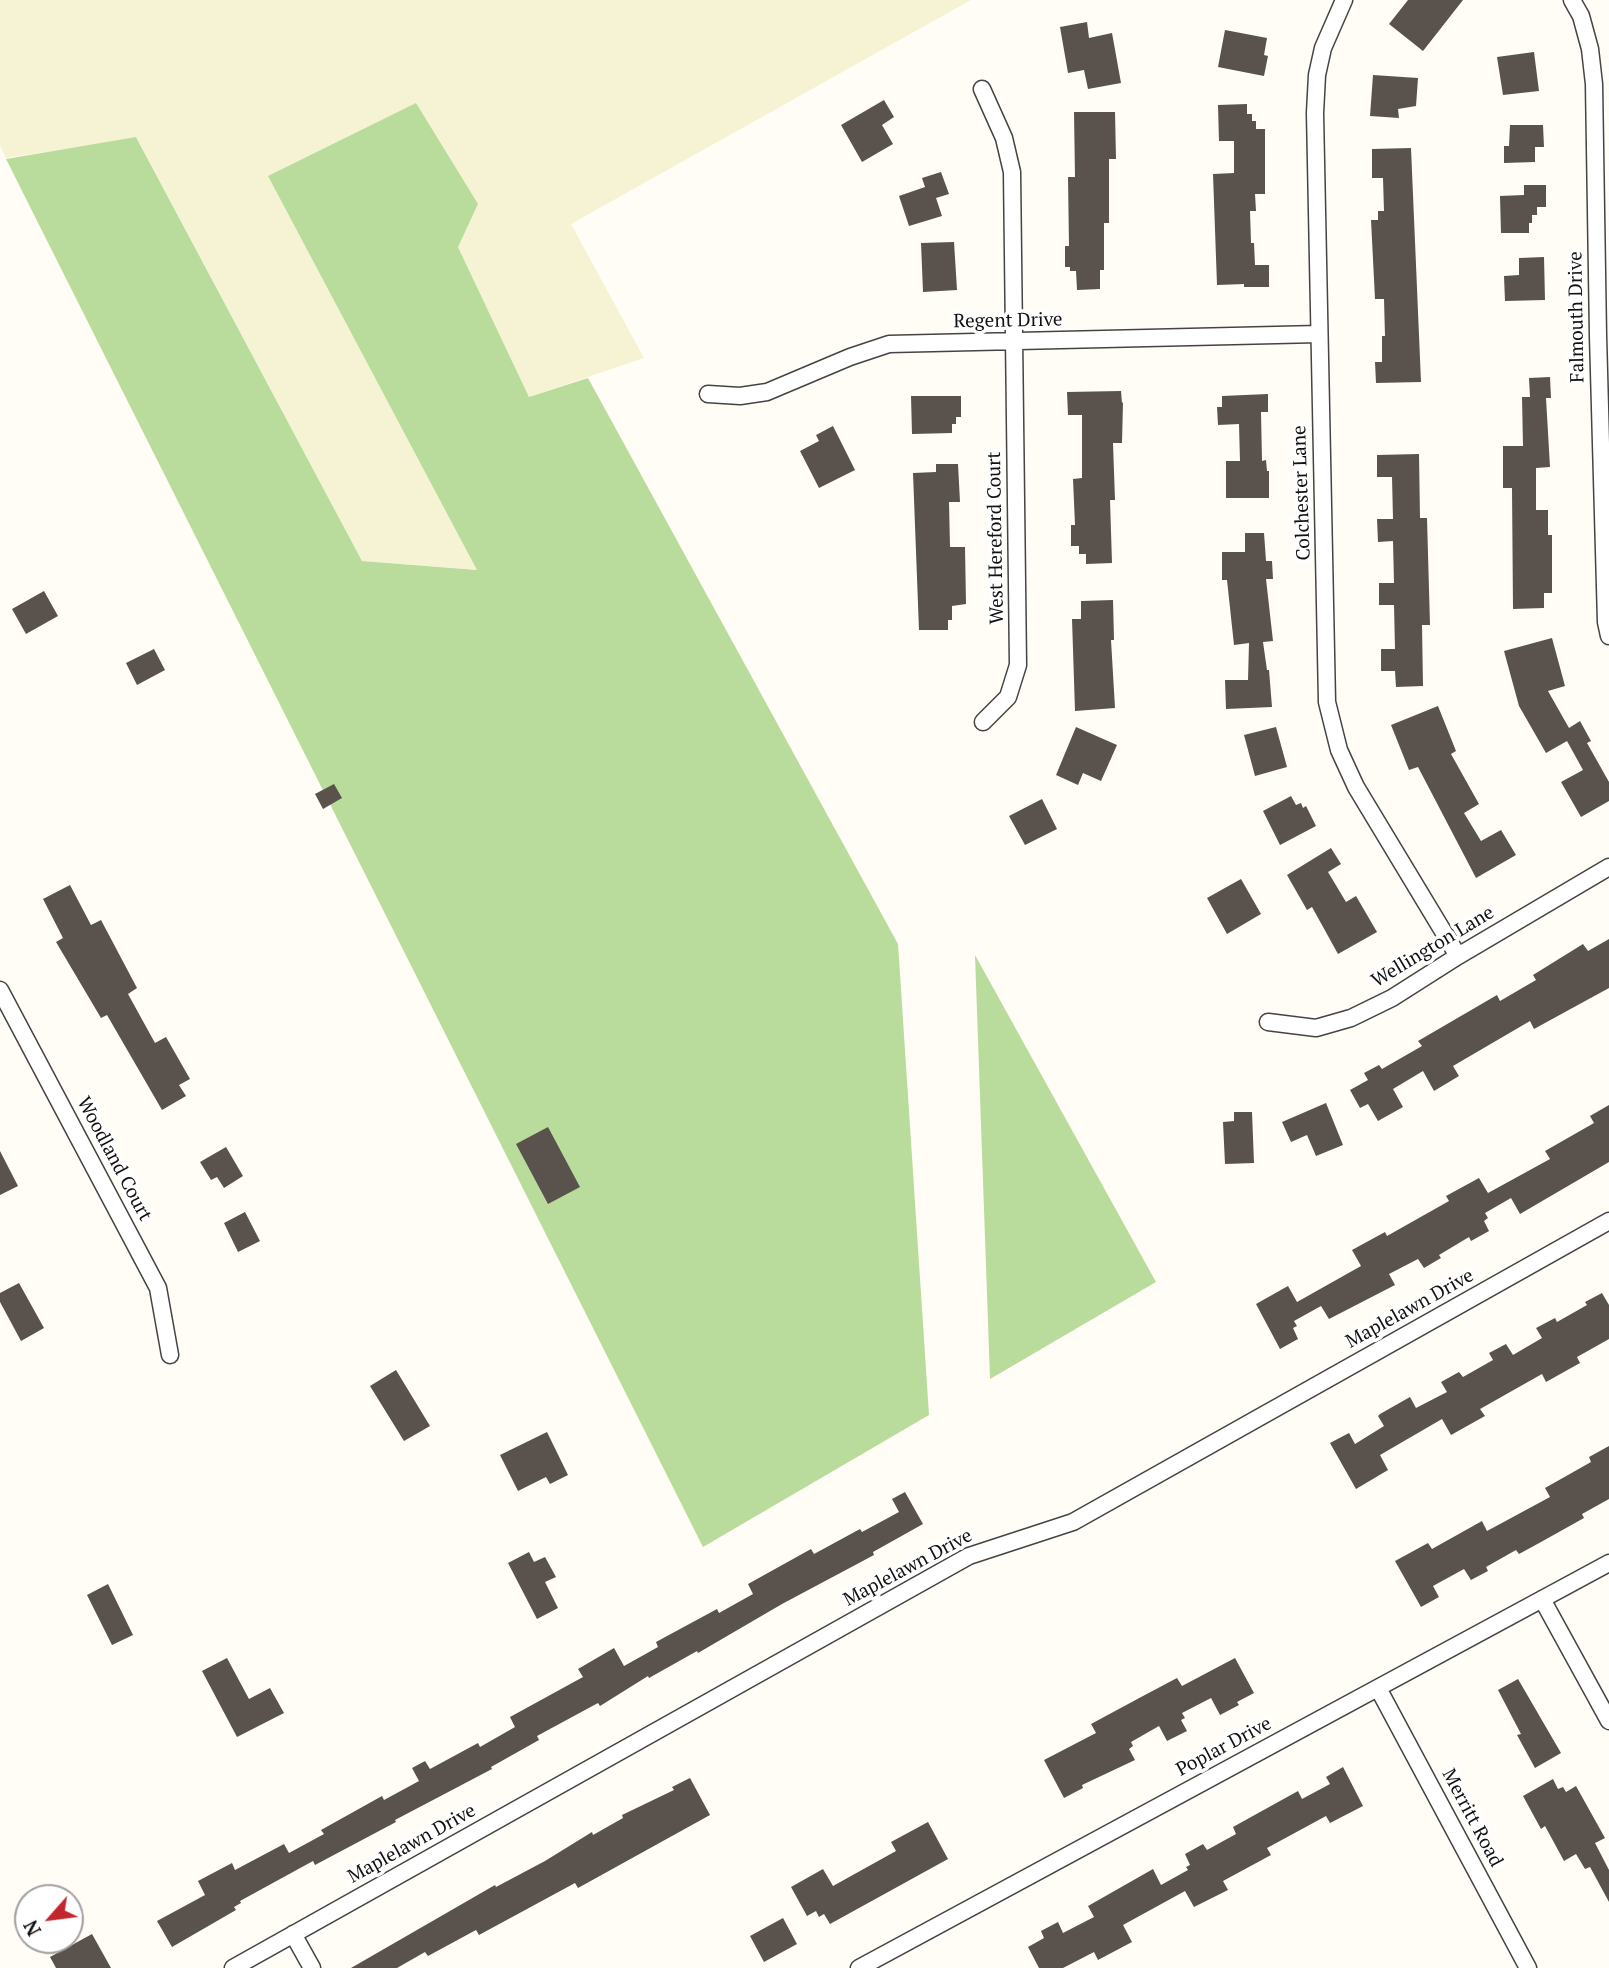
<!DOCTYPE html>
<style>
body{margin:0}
#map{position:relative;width:1609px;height:1968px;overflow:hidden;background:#fffdf5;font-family:"PT Serif",serif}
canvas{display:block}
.north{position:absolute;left:14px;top:1884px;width:70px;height:70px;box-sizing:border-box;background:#fff;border:2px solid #a0a0a0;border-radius:50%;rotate:242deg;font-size:19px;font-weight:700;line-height:28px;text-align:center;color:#111}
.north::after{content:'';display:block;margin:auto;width:24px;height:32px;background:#c4262e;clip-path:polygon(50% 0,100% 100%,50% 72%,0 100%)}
</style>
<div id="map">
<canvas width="1609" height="1968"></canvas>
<div class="north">N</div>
</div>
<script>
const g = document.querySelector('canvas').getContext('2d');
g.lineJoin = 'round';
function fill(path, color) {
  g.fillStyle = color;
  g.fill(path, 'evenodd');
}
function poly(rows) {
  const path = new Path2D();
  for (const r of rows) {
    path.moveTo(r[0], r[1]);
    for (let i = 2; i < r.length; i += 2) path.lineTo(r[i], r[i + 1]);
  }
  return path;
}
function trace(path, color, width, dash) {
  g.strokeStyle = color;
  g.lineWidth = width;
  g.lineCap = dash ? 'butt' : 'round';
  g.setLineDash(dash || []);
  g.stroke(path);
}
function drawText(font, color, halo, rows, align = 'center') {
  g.font = font + ' "PT Serif",serif';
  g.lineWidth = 7;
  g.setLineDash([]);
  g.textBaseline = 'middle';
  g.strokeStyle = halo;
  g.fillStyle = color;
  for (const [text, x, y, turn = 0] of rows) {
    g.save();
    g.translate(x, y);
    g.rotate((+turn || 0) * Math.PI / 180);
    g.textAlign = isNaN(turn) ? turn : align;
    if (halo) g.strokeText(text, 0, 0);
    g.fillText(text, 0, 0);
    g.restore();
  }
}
const farmland = poly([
 [0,0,971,0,571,224,644,358,529,397,458,247,417,104,478,570,362,561,137,138,6,158,0,146]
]);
const forest = poly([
 [416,103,478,204,458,247,529,397,588,378,898,944,929,1415,703,1547,6,159,136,137,362,561,477,570,268,176],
 [975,955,1156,1282,990,1379]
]);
const building = poly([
 [1408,0,1463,0,1423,51,1389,24],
 [1087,22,1089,38,1112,33,1121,83,1088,89,1084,70,1068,73,1060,27],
 [1225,30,1267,38,1264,55,1268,56,1264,76,1218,67],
 [1534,52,1539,91,1503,95,1497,57],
 [1373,75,1418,78,1416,106,1398,109,1399,118,1370,116],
 [884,100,894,117,882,125,893,144,862,162,841,125],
 [1247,104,1247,114,1252,114,1252,121,1256,121,1256,129,1265,129,1265,194,1255,194,1256,211,1250,211,1251,243,1254,243,1255,265,1269,265,1269,287,1244,287,1244,284,1217,285,1213,174,1234,173,1234,141,1219,141,1218,105],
 [1074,112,1115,112,1116,159,1109,159,1109,223,1104,223,1104,270,1100,270,1100,289,1077,290,1076,271,1070,271,1070,267,1065,267,1065,246,1069,246,1068,177,1075,177],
 [1510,125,1543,125,1544,147,1535,147,1535,162,1504,163,1504,146,1509,146],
 [1411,148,1421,382,1376,383,1375,362,1382,362,1382,336,1385,336,1384,299,1375,299,1371,220,1378,220,1378,211,1384,211,1383,178,1372,178,1372,149],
 [941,172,949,194,936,198,942,216,909,226,899,196,925,187,922,178],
 [1524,185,1546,185,1546,207,1537,207,1537,215,1532,215,1532,223,1529,223,1529,233,1501,233,1500,196,1524,195],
 [954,242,957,290,923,292,921,243],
 [1544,257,1545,300,1505,301,1504,276,1519,275,1519,258],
 [1550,377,1551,398,1546,398,1550,467,1536,468,1536,510,1548,510,1548,535,1552,535,1552,593,1544,593,1544,608,1513,609,1512,488,1503,488,1503,446,1523,446,1522,397,1530,397,1529,378],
 [1121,391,1122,403,1123,402,1122,443,1113,443,1115,500,1110,500,1112,563,1086,564,1086,554,1079,554,1079,546,1071,546,1071,525,1075,525,1073,479,1082,478,1082,415,1068,415,1067,392],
 [1268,394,1268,412,1261,412,1262,461,1266,460,1267,471,1269,471,1269,498,1226,498,1226,461,1240,461,1239,424,1218,425,1217,407,1222,407,1222,396],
 [911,396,961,396,961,417,956,417,956,424,952,424,952,433,912,434],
 [833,426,855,470,819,488,800,451,819,441,816,435],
 [1419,454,1420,518,1427,518,1430,625,1422,625,1423,686,1396,687,1395,671,1381,671,1381,649,1395,649,1394,605,1379,605,1379,583,1394,583,1393,541,1378,542,1377,519,1393,519,1392,477,1377,477,1377,455],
 [936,464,958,464,960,502,949,502,950,547,965,547,966,604,952,606,952,620,948,620,948,630,919,630,913,473,936,472],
 [1245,533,1264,533,1266,561,1272,561,1273,579,1266,579,1273,641,1263,642,1267,670,1269,670,1272,707,1226,709,1225,680,1248,680,1249,643,1234,645,1227,580,1222,580,1222,552,1245,552],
 [44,591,58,616,26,634,12,609],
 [1113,600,1114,640,1111,640,1115,708,1075,711,1072,619,1081,619,1081,601],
 [1552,638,1565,686,1548,691,1569,728,1580,721,1591,741,1587,743,1609,782,1609,801,1581,817,1561,782,1583,770,1567,741,1546,753,1519,706,1504,651],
 [154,649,165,670,137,685,126,663],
 [1438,706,1456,751,1451,754,1479,804,1464,813,1481,841,1501,830,1516,855,1476,878,1418,767,1409,770,1391,725],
 [1076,727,1117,745,1101,781,1083,773,1078,785,1056,775],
 [1276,727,1287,767,1255,776,1244,735],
 [334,784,342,798,323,809,315,794],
 [1291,796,1296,805,1301,803,1303,808,1306,806,1316,826,1280,845,1263,811],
 [1042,799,1057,829,1025,845,1009,816],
 [1331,848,1341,864,1328,872,1346,902,1356,896,1377,932,1338,954,1312,907,1307,910,1287,875],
 [1241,879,1261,914,1227,934,1207,898],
 [70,885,91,925,101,920,137,988,128,994,155,1043,166,1037,190,1079,179,1085,186,1096,162,1110,107,1015,101,1018,56,942,63,938,43,899],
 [1609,939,1609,988,1534,1029,1530,1021,1453,1066,1459,1076,1434,1091,1423,1071,1393,1089,1403,1107,1378,1121,1368,1104,1360,1108,1350,1090,1368,1080,1364,1073,1379,1065,1382,1069,1422,1046,1418,1041,1497,995,1500,1001,1536,980,1533,975,1583,944,1588,951],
 [1326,1103,1343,1145,1316,1156,1307,1135,1291,1142,1282,1122],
 [1609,1105,1609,1162,1520,1214,1511,1198,1485,1213,1488,1218,1484,1221,1489,1231,1471,1241,1469,1237,1439,1255,1441,1258,1424,1268,1418,1259,1389,1274,1395,1285,1329,1319,1321,1306,1294,1321,1297,1326,1293,1328,1298,1339,1280,1349,1256,1304,1288,1286,1297,1302,1361,1266,1352,1250,1385,1232,1387,1236,1449,1201,1446,1196,1479,1178,1488,1193,1550,1159,1545,1151,1594,1123,1590,1116],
 [1234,1112,1252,1112,1254,1163,1225,1164,1223,1122,1234,1121],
 [548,1127,580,1187,548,1204,516,1144],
 [226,1147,243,1176,224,1188,217,1177,211,1180,200,1162],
 [0,1151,18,1186,0,1195],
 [245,1212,260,1241,238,1252,224,1223],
 [19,1283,44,1328,21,1341,0,1302,0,1293],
 [1602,1293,1609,1305,1609,1339,1577,1357,1580,1363,1546,1382,1542,1374,1480,1409,1485,1416,1451,1435,1442,1419,1380,1455,1388,1470,1356,1489,1330,1443,1349,1433,1355,1444,1384,1426,1378,1416,1380,1414,1410,1397,1416,1408,1447,1392,1441,1382,1459,1372,1463,1377,1493,1360,1489,1353,1506,1344,1513,1355,1542,1338,1536,1328,1555,1318,1557,1322,1587,1305,1585,1302],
 [396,1370,430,1426,404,1441,370,1386],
 [547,1432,568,1475,550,1484,546,1477,518,1491,500,1455],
 [1609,1446,1609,1499,1582,1514,1584,1518,1541,1542,1519,1554,1516,1550,1486,1567,1488,1571,1471,1580,1464,1569,1433,1586,1439,1597,1421,1607,1395,1561,1428,1543,1432,1549,1482,1521,1487,1531,1550,1497,1545,1488,1591,1462,1589,1457],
 [905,1492,923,1524,873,1552,874,1555,782,1604,698,1653,697,1651,649,1678,648,1676,600,1706,598,1703,537,1736,539,1740,491,1767,492,1769,395,1820,396,1822,315,1865,313,1861,240,1901,241,1903,234,1907,236,1910,172,1947,157,1921,205,1895,198,1881,232,1863,235,1870,284,1844,289,1853,324,1834,321,1830,382,1796,384,1800,419,1781,412,1768,425,1761,430,1769,478,1743,480,1747,515,1727,510,1717,583,1677,578,1669,614,1648,624,1666,658,1647,656,1642,717,1609,719,1613,753,1594,748,1584,811,1549,814,1554,860,1529,862,1532,899,1512,892,1499],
 [529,1552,534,1562,545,1557,556,1577,545,1582,558,1608,537,1619,508,1563],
 [108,1584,133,1635,112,1645,87,1595],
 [227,1658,249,1699,270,1688,284,1713,237,1737,202,1671],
 [1235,1658,1254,1693,1237,1702,1239,1705,1220,1715,1211,1698,1182,1713,1185,1718,1181,1720,1187,1731,1167,1741,1159,1726,1131,1742,1133,1746,1129,1749,1135,1760,1082,1785,1083,1788,1064,1798,1044,1760,1096,1733,1091,1724,1143,1696,1177,1678,1182,1686],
 [1518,1679,1561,1753,1535,1768,1517,1735,1521,1734,1498,1690],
 [1343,1767,1363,1806,1330,1823,1326,1816,1267,1848,1271,1855,1223,1881,1228,1890,1194,1907,1185,1891,1123,1925,1132,1942,1098,1960,1094,1952,1063,1968,1039,1968,1028,1947,1044,1938,1041,1931,1058,1922,1063,1933,1094,1917,1088,1906,1153,1869,1161,1885,1188,1870,1186,1867,1190,1865,1185,1854,1203,1844,1207,1850,1236,1834,1233,1827,1298,1791,1302,1799,1330,1784,1326,1777],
 [690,1778,710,1815,578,1888,575,1883,479,1935,476,1930,428,1956,425,1952,397,1968,351,1968,495,1885,496,1887,545,1861,592,1832,593,1835,623,1818,622,1815,674,1790,672,1787],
 [1553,1779,1558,1789,1563,1787,1566,1792,1576,1786,1605,1838,1595,1843,1609,1870,1609,1902,1590,1867,1585,1869,1576,1854,1564,1861,1545,1826,1541,1829,1523,1796],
 [928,1822,948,1859,830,1924,824,1914,819,1917,816,1911,807,1916,791,1887,823,1869,833,1886,896,1851,891,1842],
 [783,1918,797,1944,764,1962,750,1936],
 [92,1934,111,1968,56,1968,50,1957]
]);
const street = poly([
 [1344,0,1323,48,1317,75,1315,113,1327,702,1339,750,1356,787,1458,956],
 [1572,0,1581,16,1590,49,1594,84,1598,336,1606,622,1609,636],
 [982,89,1004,138,1012,172,1018,665,1008,697,983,722],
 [708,394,740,396,767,392,850,357,889,344,1319,334],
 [0,990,158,1288,170,1355],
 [1268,1022,1316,1028,1351,1018,1392,998,1458,956,1609,867],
 [1542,1599,1609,1721],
 [1378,1688,1528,1968],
 [293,1934,312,1968],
 [233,1968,969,1556,1073,1522,1609,1221],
 [859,1968,1609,1563]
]);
const streetNames = [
 ["Falmouth Drive",1577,317,-91],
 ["Regent Drive",1008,321,-1],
 ["Colchester Lane",1302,493,-92],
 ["West Hereford Court",996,538,-91],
 ["Wellington Lane",1433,947,-31],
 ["Woodland Court",114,1159,62],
 ["Maplelawn Drive",1410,1309,-29],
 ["Maplelawn Drive",908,1568,-28],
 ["Poplar Drive",1224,1747,-28],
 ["Merritt Road",1472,1818,62],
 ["Maplelawn Drive",412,1844,-29]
];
fill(farmland, '#f6f3d4');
fill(forest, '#b9dc9c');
fill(building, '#5a524d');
trace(street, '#444', 19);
trace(street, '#fff', 16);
drawText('19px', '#111', '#fff', streetNames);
</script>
